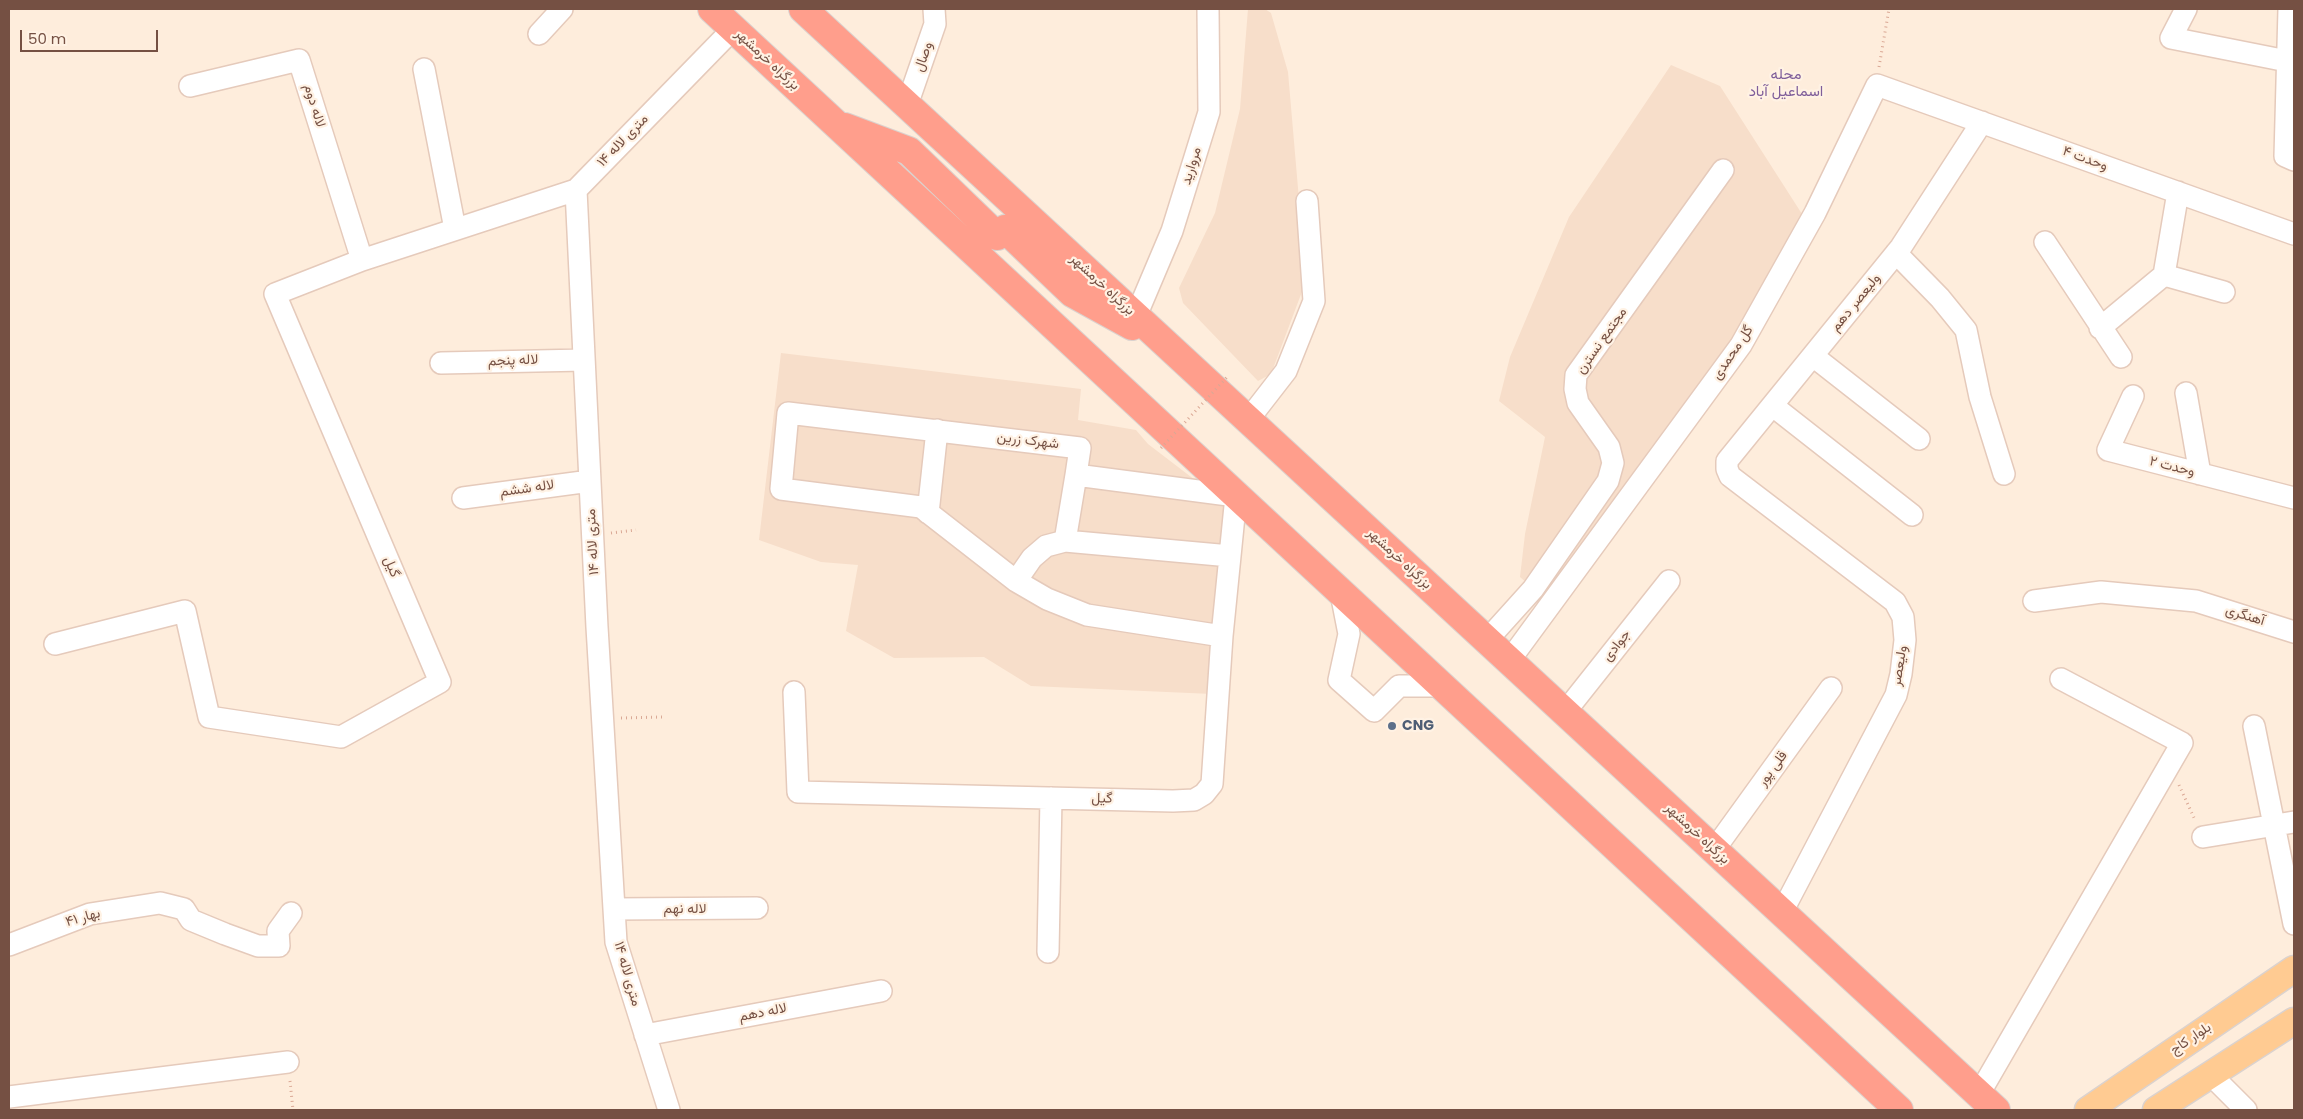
<!DOCTYPE html>
<meta charset="utf-8">
<style>
body{margin:0}
#map{position:relative;width:2303px;height:1119px;overflow:hidden;background:#feeddc;font-family:Poppins,sans-serif}
canvas{display:block}
.frame{position:absolute;inset:0;border:10px solid #755043;pointer-events:none}
.scale{position:absolute;left:20px;top:30px;width:138px;height:22px;box-sizing:border-box;border:2px solid #755043;border-top:0;padding-left:6px;font-size:15px;line-height:18px;white-space:nowrap;color:#755043;-webkit-text-stroke:4px #fff2e4;paint-order:stroke}
</style>
<div id="map">
<canvas width="2303" height="1119"></canvas>
<div class="frame"></div>
<div class="scale">50 m</div>
</div>
<script>
const g = document.querySelector('canvas').getContext('2d');
g.lineJoin = 'round';
function fill(path, color) {
  g.fillStyle = color;
  g.fill(path, 'evenodd');
}
function poly(rows) {
  const path = new Path2D();
  for (const r of rows) {
    path.moveTo(r[0], r[1]);
    for (let i = 2; i < r.length; i += 2) path.lineTo(r[i], r[i + 1]);
  }
  return path;
}
function trace(path, color, width, dash) {
  g.strokeStyle = color;
  g.lineWidth = width;
  g.lineCap = dash ? 'butt' : 'round';
  g.setLineDash(dash || []);
  g.stroke(path);
}
function drawText(font, color, halo, rows, align = 'center') {
  g.font = font + ' Poppins,Vazirmatn,sans-serif';
  g.lineWidth = 4.5;
  g.setLineDash([]);
  g.textBaseline = 'middle';
  g.strokeStyle = halo;
  g.fillStyle = color;
  for (const [text, x, y, turn = 0] of rows) {
    g.save();
    g.translate(x, y);
    g.rotate((+turn || 0) * Math.PI / 180);
    g.textAlign = isNaN(turn) ? turn : align;
    if (halo) g.strokeText(text, 0, 0);
    g.fillText(text, 0, 0);
    g.restore();
  }
}
const residential = poly([
 [1248,9,1265,9,1271,13,1288,72,1306,281,1271,374,1258,381,1183,303,1179,288,1215,213,1240,109],
 [1671,65,1720,86,1802,214,1730,345,1544,598,1520,577,1525,534,1545,437,1499,401,1510,357,1569,217],
 [781,353,1081,389,1078,420,1136,430,1148,444,1229,506,1212,694,1031,686,984,657,894,658,846,631,858,565,821,562,759,540]
]);
const path = poly([
 [1879,67,1889,9],
 [611,533,636,530],
 [621,718,662,717],
 [2179,785,2195,820],
 [290,1081,293,1110]
]);
const minor = poly([
 [2186,9,2171,38,2287,61],
 [2289,9,2285,156,2294,160],
 [539,34,562,9],
 [424,69,455,229],
 [190,86,299,60,362,260],
 [907,105,935,24,934,9],
 [2045,242,2121,357],
 [1896,253,1940,298,1966,330,1980,397,2004,474],
 [2164,275,2224,292],
 [1136,316,1172,231,1209,112,1208,9],
 [2100,328,2164,275,2178,192],
 [1813,356,1919,439],
 [441,363,584,360],
 [2186,393,2200,474],
 [2133,396,2108,450,2294,498],
 [1773,406,1912,515],
 [1248,420,1286,371,1314,301,1307,201],
 [463,498,590,481],
 [928,513,937,430],
 [1065,541,1076,475],
 [1016,581,1032,558,1046,546,1065,541,1230,556],
 [1341,593,1349,634,1339,680,1374,711,1399,686,1441,686],
 [2034,601,2101,592,2196,601,2294,632],
 [1487,640,1533,589,1608,481,1613,463,1609,447,1578,403,1575,389,1576,375,1723,170],
 [55,644,185,611,209,717,341,737,440,682,275,294,362,260,576,190],
 [1509,661,1741,345,1815,213,1877,85,2294,234],
 [794,692,798,792,1173,801,1194,800,1204,794,1212,784,1222,636,1236,496,1076,475,1080,448,788,413,781,489,921,507,1016,581,1047,599,1087,615,1222,636],
 [1565,712,1669,581],
 [2254,726,2294,924],
 [2203,837,2294,822],
 [1714,850,1831,688],
 [614,909,757,908],
 [1782,912,1896,695,1901,674,1905,640,1903,617,1895,602,1730,476,1727,469,1727,461,1901,247,1982,122],
 [9,945,90,914,160,903,184,909,191,920,225,934,258,946,279,946,278,931,291,913],
 [1048,952,1051,798],
 [645,1035,881,991],
 [2210,1074,2246,1110],
 [1979,1094,2182,743,2061,679],
 [9,1097,288,1062],
 [669,1110,616,942,597,627,576,190,733,29]
]);
const major = poly([
 [2088,1110,2294,969],
 [2156,1110,2294,1021]
]);
const highway = poly([
 [712,9,1899,1110],
 [803,9,1996,1110],
 [845,127,909,151,997,236],
 [1005,229,1072,293,1132,326]
]);
const pathBridge = poly([
 [1161,448,1229,375]
]);
const markers = [
 [1392,726,5,"#5c6f8a"]
];
const streetNames = [
 ["وصال",924,57,-71],
 ["بزرگراه خرمشهر",767,60,43],
 ["لاله دوم",314,106,73],
 ["۱۴ متری لاله",623,141,-46],
 ["وحدت ۴",2085,159,20],
 ["مروارید",1192,166,-73],
 ["بزرگراه خرمشهر",1102,285,43],
 ["ولیعصر دهم",1856,303,-51],
 ["مجتمع نسترن",1602,341,-55],
 ["گل محمدی",1733,353,-56],
 ["لاله پنجم",513,361,-2],
 ["شهرک زرین",1028,441,7],
 ["وحدت ۲",2172,467,14],
 ["لاله ششم",527,489,-8],
 ["۱۴ متری لاله",593,542,-93],
 ["بزرگراه خرمشهر",1399,559,43],
 ["گیل",391,567,67],
 ["آهنگری",2245,616,17],
 ["جوادی",1617,646,-52],
 ["ولیعصر",1900,666,-81],
 ["قلی پور",1773,769,-54],
 ["گیل",1102,799,1],
 ["بزرگراه خرمشهر",1697,834,43],
 ["لاله نهم",685,909],
 ["بهار ۴۱",83,918,-16],
 ["۱۴ متری لاله",627,974,74],
 ["لاله دهم",763,1013,-11],
 ["بلوار کاج",2191,1039,-34]
];
const serviceNames = [
 ["CNG",1402,726]
];
const neighbourhoodNames = [
 ["محله",1786,75],
 ["اسماعیل آباد",1786,92]
];
fill(residential, '#f7deca');
trace(minor, '#e5cabb', 24);
trace(major, '#dbd2ce', 29);
trace(highway, '#dbd2ce', 30);
trace(path, '#daa895', 3, [1, 4]);
trace(minor, '#fff', 21);
trace(major, '#ffcb92', 26);
trace(highway, '#ff9e8c', 28);
trace(pathBridge, '#daa895', 3, [1, 4]);
for (const [x, y, r, color] of markers) {
  const dot = new Path2D();
  dot.arc(x, y, r, 0, 2 * Math.PI);
  g.fillStyle = color;
  g.fill(dot);
  trace(dot, '#fff2e4', 2);
}
drawText('14px', '#755043', '#fff2e4', streetNames);
drawText('bold 14px', '#4e5e75', '#fff2e4', serviceNames, 'left');
drawText('15px', '#7f5e9a', '#fff2e4', neighbourhoodNames);
</script>
